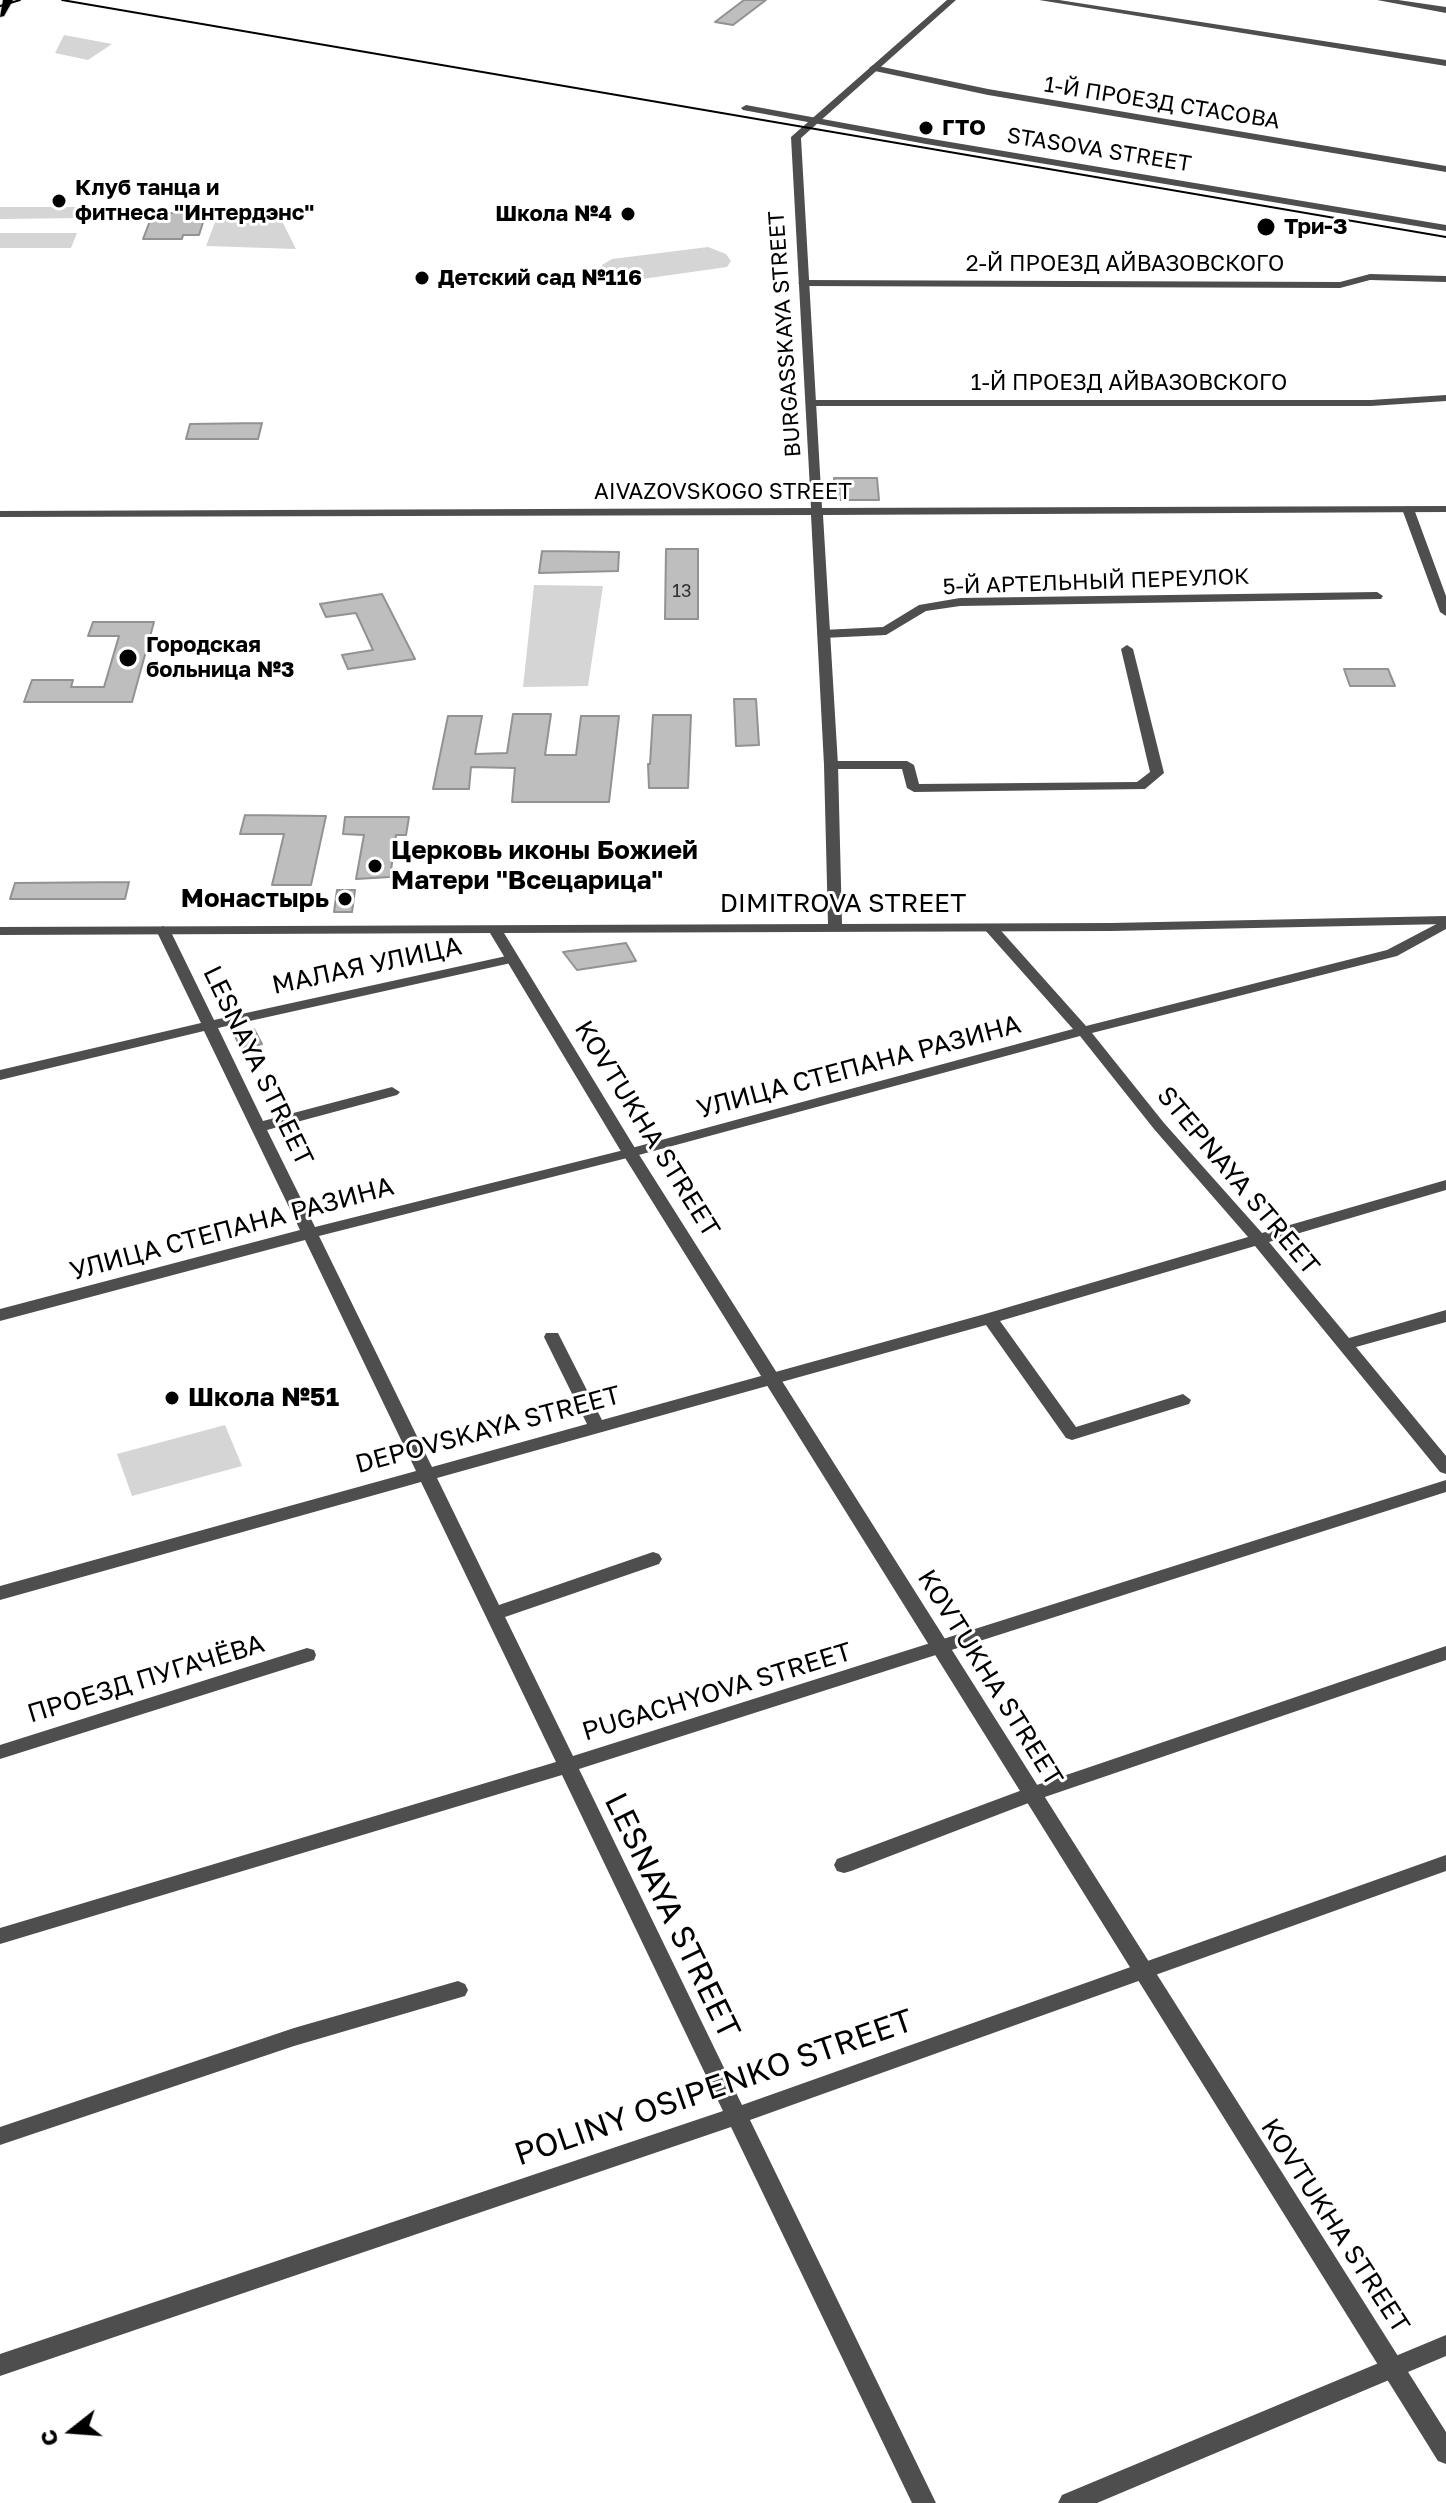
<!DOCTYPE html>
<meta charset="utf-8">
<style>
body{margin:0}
#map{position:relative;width:1446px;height:2503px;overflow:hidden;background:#fff;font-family:"Golos Text",sans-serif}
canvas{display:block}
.north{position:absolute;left:32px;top:2391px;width:80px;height:80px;-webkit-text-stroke:6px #fff;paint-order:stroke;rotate:253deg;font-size:22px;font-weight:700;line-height:32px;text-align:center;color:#000}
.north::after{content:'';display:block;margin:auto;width:28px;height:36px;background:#000;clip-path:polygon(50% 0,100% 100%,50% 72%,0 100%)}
</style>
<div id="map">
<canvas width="1446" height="2503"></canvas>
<div class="north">С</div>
</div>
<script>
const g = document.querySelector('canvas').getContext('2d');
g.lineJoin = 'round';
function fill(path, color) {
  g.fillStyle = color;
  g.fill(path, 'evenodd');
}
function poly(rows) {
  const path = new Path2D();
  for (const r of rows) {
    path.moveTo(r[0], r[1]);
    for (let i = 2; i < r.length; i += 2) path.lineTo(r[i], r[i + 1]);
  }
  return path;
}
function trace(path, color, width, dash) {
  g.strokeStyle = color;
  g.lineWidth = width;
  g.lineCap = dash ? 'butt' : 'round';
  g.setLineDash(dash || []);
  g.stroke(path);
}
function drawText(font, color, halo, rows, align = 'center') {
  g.font = font + ' "Golos Text",sans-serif';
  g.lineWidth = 6;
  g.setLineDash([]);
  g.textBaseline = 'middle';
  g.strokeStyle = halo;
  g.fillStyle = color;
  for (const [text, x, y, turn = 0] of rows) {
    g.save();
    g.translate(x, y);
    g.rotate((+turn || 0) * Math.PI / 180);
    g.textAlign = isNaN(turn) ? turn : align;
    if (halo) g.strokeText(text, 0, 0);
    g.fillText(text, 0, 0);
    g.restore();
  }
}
const green = poly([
 [64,35,112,44,88,60,55,53],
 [0,207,89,207,84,218,0,219],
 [220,209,277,211,296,249,206,246],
 [0,233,77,233,71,248,0,248],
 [708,247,726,254,731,261,727,267,621,282,600,273,602,265,612,259],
 [534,585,603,586,588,686,523,687],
 [225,1425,242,1466,132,1496,117,1454]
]);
const building = poly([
 [744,0,766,0,733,25,715,22,744,0],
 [153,213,206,213,199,235,183,235,182,239,143,239,153,213],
 [262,423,258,439,186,439,190,424,262,423],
 [834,478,877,478,879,500,841,500,835,497,834,478],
 [666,549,698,549,698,619,665,619,666,549],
 [542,551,619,552,618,571,539,573,542,551],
 [382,594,415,659,348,669,342,655,373,650,356,613,326,617,320,604,382,594],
 [93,622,154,622,132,702,24,702,32,680,73,680,71,687,104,687,119,636,88,636,93,622],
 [1344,669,1388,669,1395,686,1350,686,1344,669],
 [734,699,756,699,759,745,736,746,734,699],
 [513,714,551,714,545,755,576,755,581,716,619,716,609,802,512,802,515,768,471,767,469,789,433,789,448,716,482,716,475,754,507,753,513,714],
 [653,715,691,715,688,788,649,788,648,764,650,764,653,715],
 [245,815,326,816,311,885,272,885,284,834,240,834,245,815],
 [345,817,409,817,406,835,396,835,390,877,356,879,364,835,343,834,345,817],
 [129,882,125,899,10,899,15,883,129,882],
 [337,890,355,890,352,912,334,912,337,890],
 [626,943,636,961,577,970,563,952,626,943],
 [254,1029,262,1044,241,1049,234,1034,254,1029]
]);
const minor = poly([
 [1039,0,1059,0,1446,60,1446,66,1039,0],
 [873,65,988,89,1446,166,1446,172,988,95,870,70,869,68,873,65],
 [746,105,926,138,1446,225,1446,231,926,144,743,110,741,108,746,105],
 [1370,274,1446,276,1446,282,1370,280,1340,288,803,286,798,283,803,280,1340,282,1370,274],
 [1446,395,1446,401,1371,406,811,406,806,403,811,400,1371,400,1446,395],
 [1408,506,1414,509,1446,596,1446,616,1440,612,1402,509,1408,506],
 [1377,592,1383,596,1381,599,960,606,926,611,886,635,823,638,817,634,823,630,883,627,919,605,960,598,1377,592],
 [1127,645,1133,649,1164,773,1145,789,914,792,907,788,902,769,831,769,824,765,831,761,907,761,914,765,919,784,1137,782,1150,772,1121,649,1127,645],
 [1446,919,1446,929,1397,956,1092,1033,1164,1123,1262,1233,1446,1180,1446,1190,1269,1242,1349,1338,1446,1310,1446,1322,1356,1347,1446,1456,1446,1474,1440,1472,1255,1246,1000,1321,1076,1427,1183,1394,1191,1400,1189,1404,1072,1440,1066,1438,986,1325,437,1478,499,1605,653,1552,659,1554,662,1559,659,1564,505,1617,573,1756,1446,1480,1446,1492,579,1769,742,2105,1446,1855,1446,1871,750,2120,936,2503,912,2503,731,2127,0,2376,0,2354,723,2111,562,1775,0,1944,0,1928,556,1762,421,1482,0,1600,0,1586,416,1471,305,1240,0,1321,0,1309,300,1230,204,1031,0,1080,0,1070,201,1023,156,930,163,926,170,930,214,1020,511,955,516,956,518,959,516,962,511,963,218,1028,263,1121,392,1087,400,1092,397,1095,267,1130,315,1227,628,1149,1073,1029,985,930,983,927,985,924,995,924,1086,1026,1387,950,1446,919],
 [1080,1036,1154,1129,1248,1237,985,1314,602,1420,558,1333,546,1333,544,1337,587,1424,432,1467,319,1236,635,1156,1080,1036],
 [1446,1646,1446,1660,1039,1799,851,1871,844,1873,837,1871,834,1865,837,1859,1025,1789,1446,1646],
 [307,1648,314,1650,316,1655,314,1660,0,1759,0,1745,307,1648],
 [458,1981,465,1984,468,1990,465,1996,294,2046,0,2145,0,2127,294,2028,458,1981],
 [1446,2335,1446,2356,1097,2503,1058,2503,1062,2495,1446,2335]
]);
const tertiary = poly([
 [947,0,956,0,801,138,822,508,1446,506,1446,512,823,515,838,765,842,924,1111,923,1446,916,1446,924,1111,931,504,933,638,1153,1446,2432,1446,2464,1438,2461,622,1153,490,933,0,935,0,927,828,924,824,765,811,515,0,517,0,511,811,508,791,137,947,0],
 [1377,0,1398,0,1446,7,1446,13,1377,0]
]);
const primary = poly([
 [3,0,13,0,4,16,0,17,3,0]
]);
const tram = poly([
 [62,0,1446,237],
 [0,6,20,0]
]);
const markers = [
 [926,128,8,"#000"],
 [59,201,8,"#000"],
 [628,214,8,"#000"],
 [1266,227,10,"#000"],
 [422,278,8,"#000"],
 [128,658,10,"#000"],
 [375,866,8,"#000"],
 [345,899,8,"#000"],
 [172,1398,8,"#000"]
];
const farNumbernames = [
 ["13",682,591]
];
const farStreetnames = [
 ["1-Й ПРОЕЗД СТАСОВА",1162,103,9],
 ["STASOVA STREET",1099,150,9],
 ["2-Й ПРОЕЗД АЙВАЗОВСКОГО",1125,264],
 ["BURGASSKAYA STREET",785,334,-94],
 ["1-Й ПРОЕЗД АЙВАЗОВСКОГО",1129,383],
 ["AIVAZOVSKOGO STREET",723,492],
 ["5-Й АРТЕЛЬНЫЙ ПЕРЕУЛОК",1096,582,-2]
];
const farPoinames = [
 ["ГТО",942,128],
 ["Клуб танца и",75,188],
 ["фитнеса \"Интердэнс\"",75,213],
 ["Школа №4",612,214,"right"],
 ["Три-З",1284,227],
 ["Детский сад №116",438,278],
 ["Городская",146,645],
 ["больница №3",146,670]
];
const poiNames = [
 ["Церковь иконы Божией",391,851],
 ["Матери \"Всецарица\"",391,881],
 ["Монастырь",329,899,"right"],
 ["Школа №51",188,1398]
];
const streetNames = [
 ["DIMITROVA STREET",843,904],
 ["МАЛАЯ УЛИЦА",367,966,-12],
 ["LESNAYA STREET",258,1066,64],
 ["УЛИЦА СТЕПАНА РАЗИНА",859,1067,-15],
 ["KOVTUKHA STREET",647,1129,58],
 ["STEPNAYA STREET",1238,1181,50],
 ["УЛИЦА СТЕПАНА РАЗИНА",232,1229,-15],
 ["DEPOVSKAYA STREET",488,1430,-15],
 ["KOVTUKHA STREET",990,1678,58],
 ["ПРОЕЗД ПУГАЧЁВА",146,1679,-17],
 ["PUGACHYOVA STREET",717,1692,-17],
 ["KOVTUKHA STREET",1335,2226,57]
];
const nearStreetnames = [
 ["LESNAYA STREET",672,1916,64],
 ["POLINY OSIPENKO STREET",714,2088,-19]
];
fill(green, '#d5d5d5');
fill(building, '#bebebe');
trace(building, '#929292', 2);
trace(primary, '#dbdbdb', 2);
fill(minor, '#4e4e4e');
fill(tertiary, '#4e4e4e');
fill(primary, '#000');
trace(tram, '#000', 2);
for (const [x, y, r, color] of markers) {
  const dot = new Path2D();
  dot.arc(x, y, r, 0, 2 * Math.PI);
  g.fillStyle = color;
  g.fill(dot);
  trace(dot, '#fff', 3);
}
drawText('18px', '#303030', null, farNumbernames);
drawText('22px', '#000', '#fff', farStreetnames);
drawText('bold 22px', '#000', '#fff', farPoinames, 'left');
drawText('bold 26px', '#000', '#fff', poiNames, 'left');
drawText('26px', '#000', '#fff', streetNames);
drawText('32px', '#000', '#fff', nearStreetnames);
</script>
